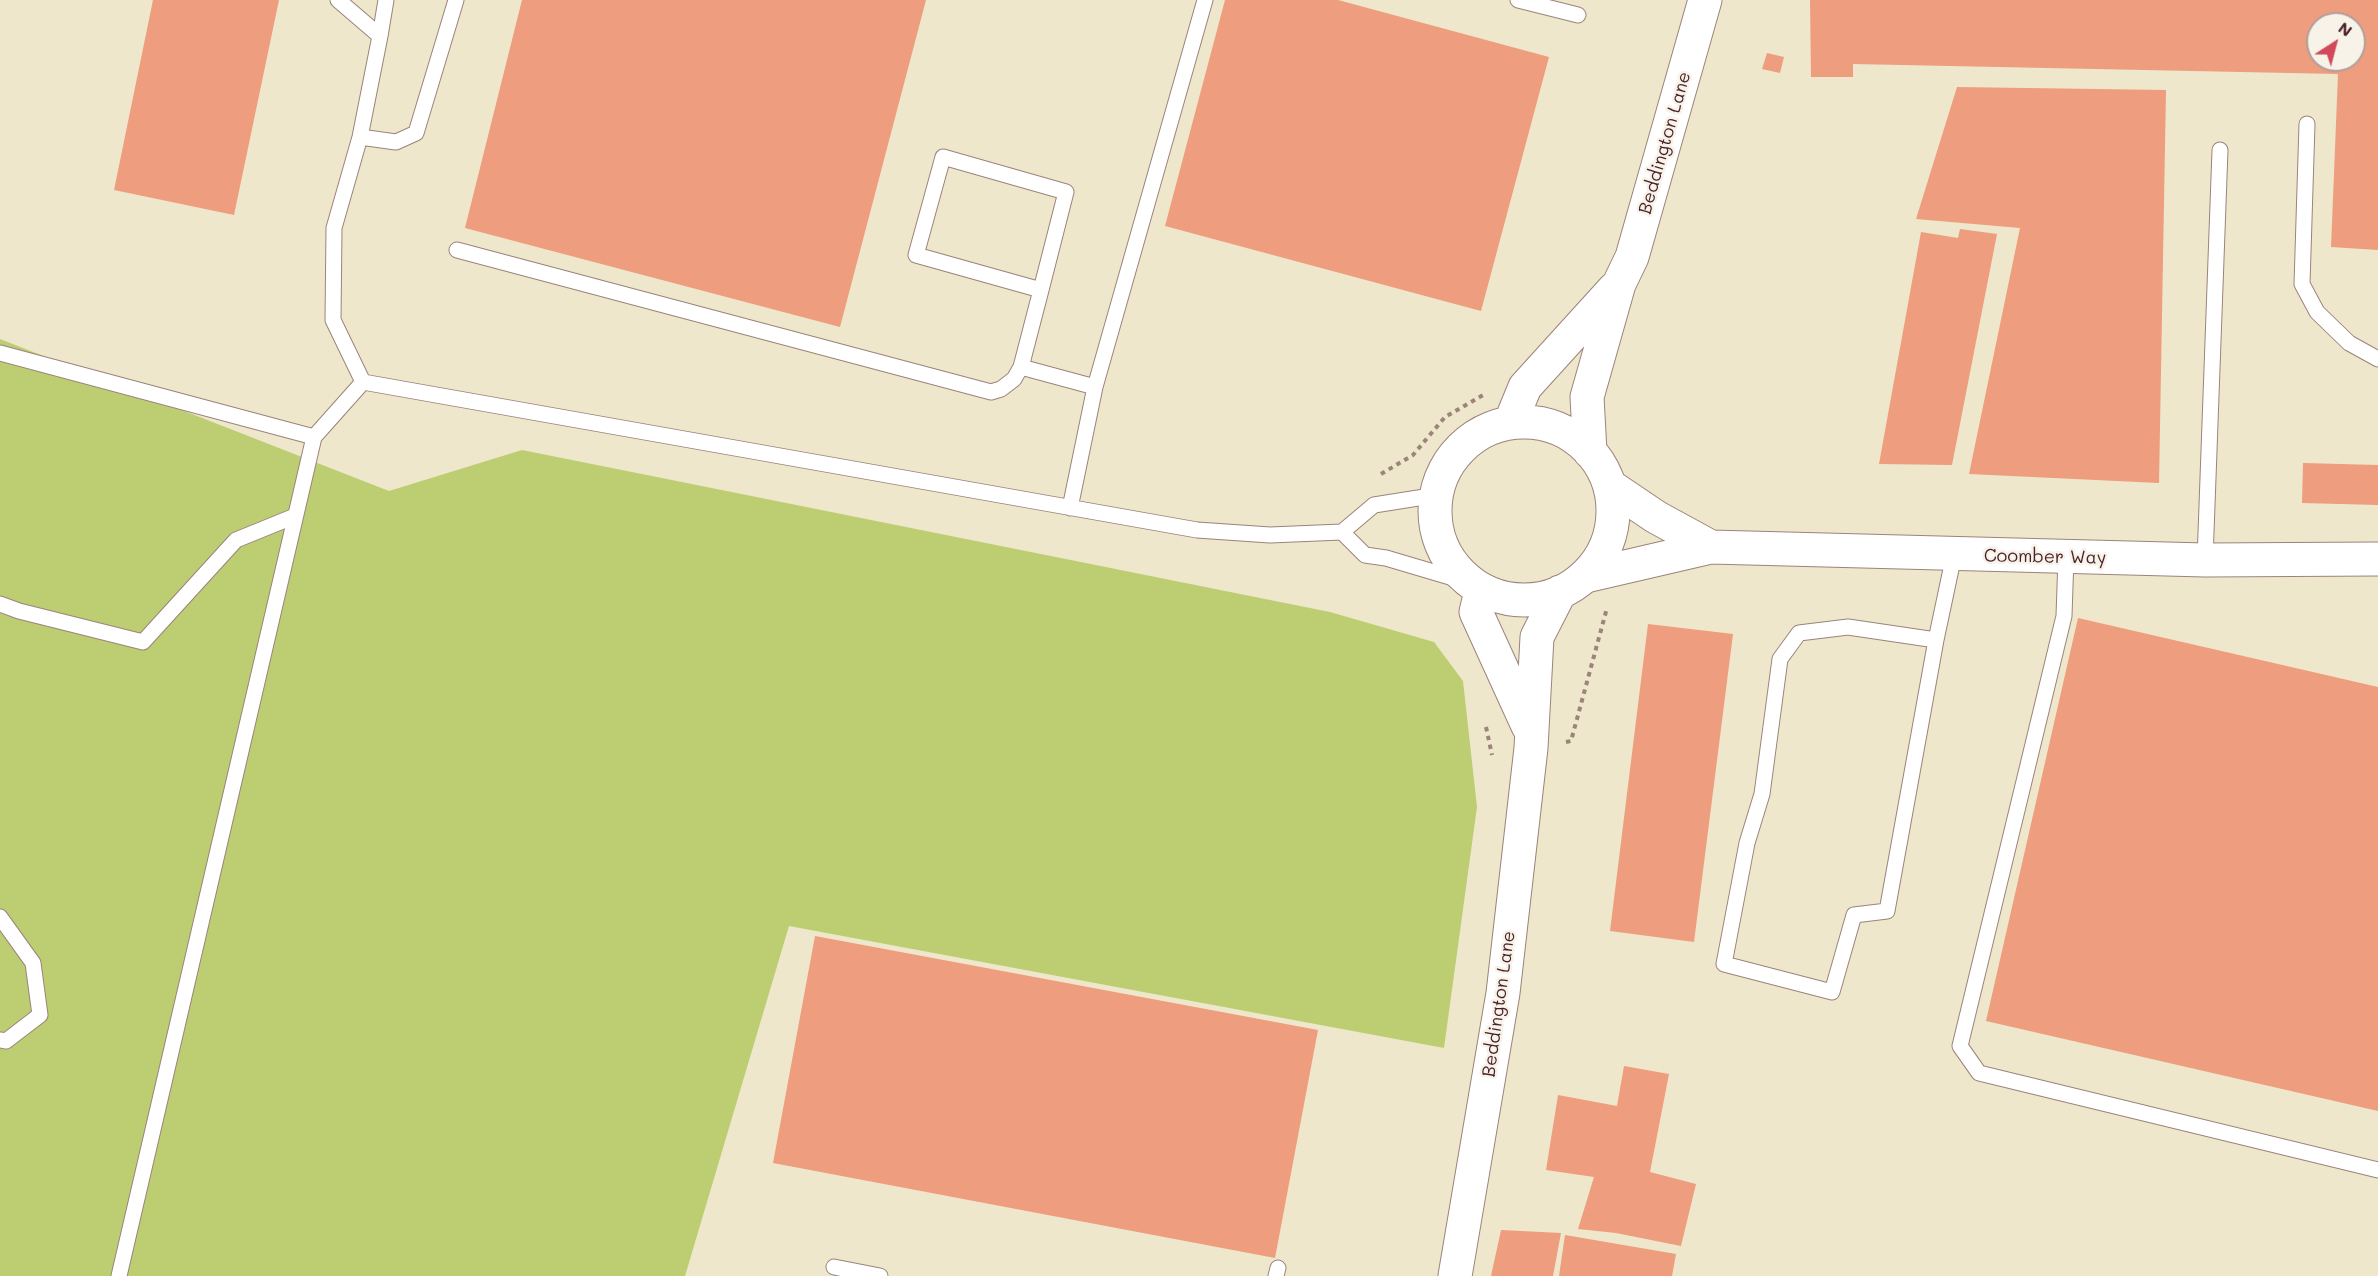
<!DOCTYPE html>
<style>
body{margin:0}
#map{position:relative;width:2378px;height:1276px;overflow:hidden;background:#eee7cb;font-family:Mali,sans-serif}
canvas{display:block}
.north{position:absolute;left:2306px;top:12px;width:60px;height:60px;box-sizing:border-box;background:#f7f3e8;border:2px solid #b29e9c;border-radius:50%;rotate:36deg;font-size:16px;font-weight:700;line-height:24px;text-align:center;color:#4a1f2b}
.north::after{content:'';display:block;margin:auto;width:21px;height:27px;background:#d1495b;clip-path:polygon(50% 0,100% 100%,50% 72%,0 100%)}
</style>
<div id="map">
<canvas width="2378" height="1276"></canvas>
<div class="north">N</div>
</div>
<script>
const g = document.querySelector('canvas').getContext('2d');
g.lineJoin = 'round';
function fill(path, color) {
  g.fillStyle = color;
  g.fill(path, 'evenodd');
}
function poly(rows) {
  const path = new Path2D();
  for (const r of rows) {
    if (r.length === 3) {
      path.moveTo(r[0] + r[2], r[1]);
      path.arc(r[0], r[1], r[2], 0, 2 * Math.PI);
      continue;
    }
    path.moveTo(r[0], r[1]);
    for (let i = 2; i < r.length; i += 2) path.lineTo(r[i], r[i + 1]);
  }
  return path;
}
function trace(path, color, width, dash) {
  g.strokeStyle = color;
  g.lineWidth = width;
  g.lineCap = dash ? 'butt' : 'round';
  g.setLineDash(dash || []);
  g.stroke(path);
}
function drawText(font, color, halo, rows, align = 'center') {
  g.font = font + ' Mali,sans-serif';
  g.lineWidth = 5;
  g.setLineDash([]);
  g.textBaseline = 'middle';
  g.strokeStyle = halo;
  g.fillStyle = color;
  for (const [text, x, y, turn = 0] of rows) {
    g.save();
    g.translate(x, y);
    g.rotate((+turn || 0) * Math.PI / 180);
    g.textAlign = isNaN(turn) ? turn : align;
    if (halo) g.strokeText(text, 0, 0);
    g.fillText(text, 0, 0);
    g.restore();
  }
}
const green = poly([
 [0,339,389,491,522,450,1330,612,1434,642,1463,681,1477,807,1444,1048,789,926,685,1276,0,1276]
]);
const building = poly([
 [153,0,279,0,234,215,114,190],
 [522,0,926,0,840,327,465,228],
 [1225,0,1338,0,1549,57,1481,311,1165,226],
 [1810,0,2378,0,2378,250,2331,247,2338,74,1853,64,1853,77,1811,77],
 [2318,24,2354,24,2354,60,2318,60],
 [1767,53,1784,57,1780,73,1762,69],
 [1957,87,2166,90,2159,483,1969,474,2020,228,1916,219],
 [1960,229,1997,234,1952,465,1879,464,1921,232,1958,238],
 [2303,463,2378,465,2378,505,2302,503],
 [2078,618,2378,687,2378,1111,1986,1021],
 [1648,624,1733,634,1694,942,1610,931],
 [815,936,1318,1030,1275,1258,773,1163],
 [1624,1066,1669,1074,1650,1172,1696,1184,1681,1246,1616,1233,1578,1229,1594,1177,1546,1170,1558,1095,1617,1106],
 [1501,1230,1561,1233,1553,1276,1491,1276],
 [1565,1235,1676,1254,1672,1276,1559,1276]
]);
const path = poly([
 [1381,474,1413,455,1445,417,1483,395],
 [1486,727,1492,755],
 [1566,742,1571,741,1607,608]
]);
const service = poly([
 [338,0,380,36,386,0],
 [1518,0,1578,15],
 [2307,124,2302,284,2317,312,2349,343,2378,359],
 [360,137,396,142,416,133,456,0],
 [457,250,991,392,1001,389,1014,379,1021,367,1041,290,1066,192,943,157,916,255,1041,290],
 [0,353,314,437],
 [1021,367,1095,387],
 [363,382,1197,530,1270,535,1342,532,1374,505,1437,495],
 [363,382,333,320,334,228,360,137,380,36],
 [1070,508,1095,387,1205,0],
 [1342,532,1365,555,1386,558,1467,582],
 [2066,557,2064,616,1960,1046,1979,1073,2378,1170],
 [2205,560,2220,150],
 [0,604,19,611,143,642,236,540,295,516],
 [1936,640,1848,627,1799,633,1780,659,1762,794,1747,843,1724,964,1832,992,1854,915,1887,911,1936,640,1954,555],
 [0,917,33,963,40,1015,6,1041,0,1040],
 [834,1267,880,1276],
 [119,1276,314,437,363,382],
 [1276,1276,1278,1268]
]);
const tertiary = poly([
 [1610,486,1656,517,1711,547],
 [1586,576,1711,547,2205,560,2378,559]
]);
const secondary = poly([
 [1511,421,1525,387,1614,289],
 [1524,511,89],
 [1590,452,1587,397,1619,284,1632,257,1705,0],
 [1481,591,1476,612,1528,726],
 [1455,1276,1503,993,1531,748,1537,637,1560,592]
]);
const streetNames = [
 ["Beddington Lane",1665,143,-74],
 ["Coomber Way",2045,557,1],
 ["Beddington Lane",1499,1004,-82]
];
fill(green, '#bcce71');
fill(building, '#ee9d7e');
trace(service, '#9c837b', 17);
trace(tertiary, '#9c837b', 35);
trace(secondary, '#9c837b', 35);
trace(path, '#9c837b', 4, [4.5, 4.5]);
trace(service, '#fff', 15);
trace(tertiary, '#fff', 33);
trace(secondary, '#fff', 33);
drawText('18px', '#4a1f2b', '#f7f3e8', streetNames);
</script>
